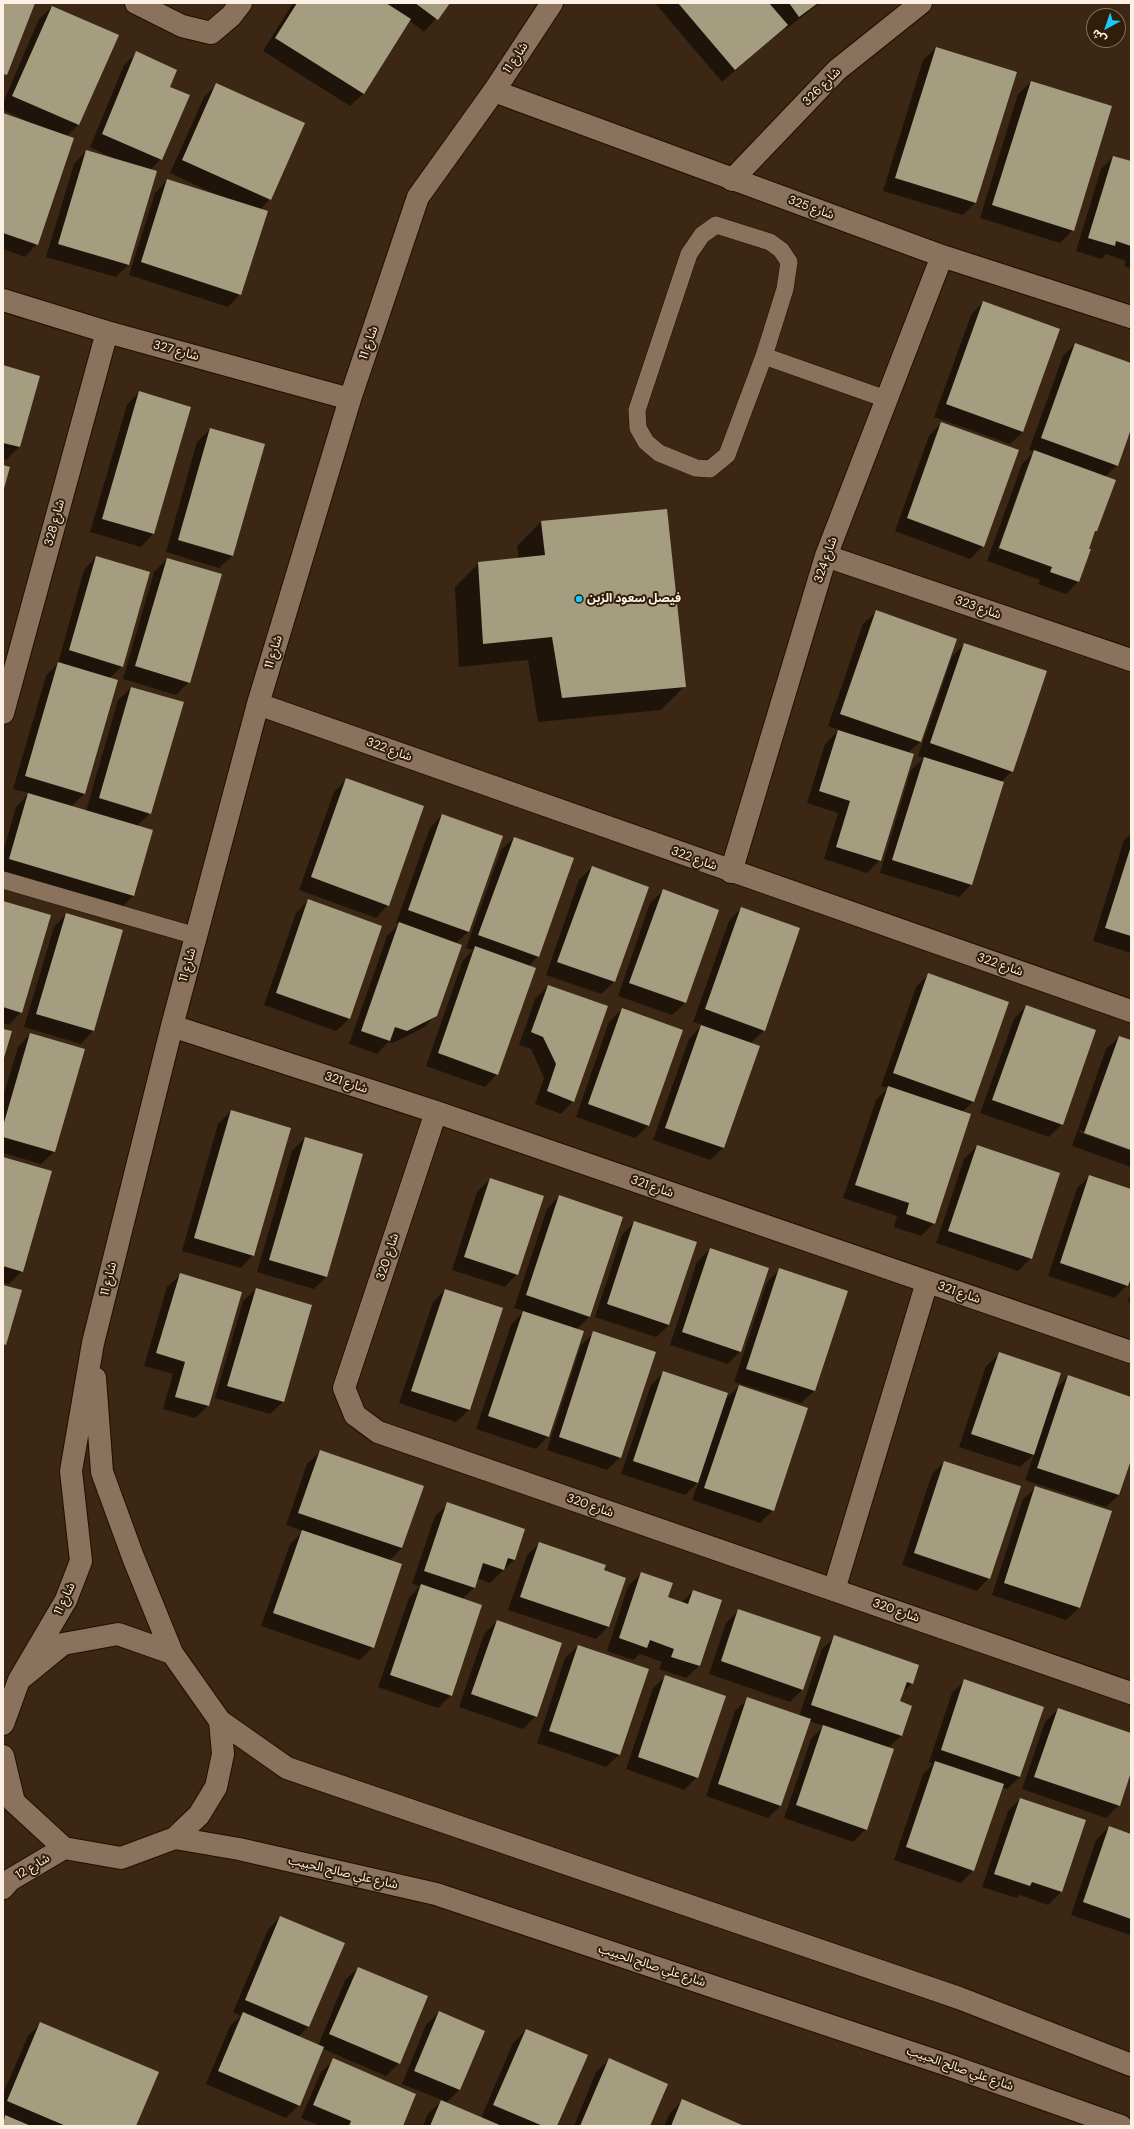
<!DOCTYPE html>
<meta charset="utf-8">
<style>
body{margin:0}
#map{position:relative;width:1134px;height:2129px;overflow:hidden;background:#3b2714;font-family:"DM Sans","Noto Sans Arabic",sans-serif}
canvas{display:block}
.frame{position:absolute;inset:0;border:4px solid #fef0e5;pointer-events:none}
.north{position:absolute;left:1086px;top:8px;width:40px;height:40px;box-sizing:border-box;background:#311e0a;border:1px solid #837262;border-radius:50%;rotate:220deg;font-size:11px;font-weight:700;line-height:16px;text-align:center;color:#fef0e5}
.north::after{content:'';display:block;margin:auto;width:14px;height:18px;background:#1bcafc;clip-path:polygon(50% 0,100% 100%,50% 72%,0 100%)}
</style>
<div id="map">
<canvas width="1134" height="2129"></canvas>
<div class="frame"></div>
<div class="north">ش</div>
</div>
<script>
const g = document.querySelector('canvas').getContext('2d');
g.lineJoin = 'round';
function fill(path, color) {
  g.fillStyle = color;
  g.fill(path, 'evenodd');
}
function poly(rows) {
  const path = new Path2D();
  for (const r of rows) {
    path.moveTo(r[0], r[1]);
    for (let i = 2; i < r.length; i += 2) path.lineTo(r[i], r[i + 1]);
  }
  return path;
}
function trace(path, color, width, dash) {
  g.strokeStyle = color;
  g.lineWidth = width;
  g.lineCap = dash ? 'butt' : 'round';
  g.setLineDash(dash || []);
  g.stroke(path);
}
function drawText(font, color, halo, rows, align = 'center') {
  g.font = font + ' "DM Sans","Noto Sans Arabic",sans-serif';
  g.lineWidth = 4;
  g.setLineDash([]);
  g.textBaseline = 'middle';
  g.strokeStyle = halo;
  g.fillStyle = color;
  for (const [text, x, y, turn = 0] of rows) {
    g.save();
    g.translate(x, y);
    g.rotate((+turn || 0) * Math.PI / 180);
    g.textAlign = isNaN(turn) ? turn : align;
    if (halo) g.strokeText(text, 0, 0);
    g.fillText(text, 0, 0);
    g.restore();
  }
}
const shadow = poly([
 [293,3,449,3,424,32,409,20,363,94,350,106,263,51],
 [655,3,820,3,786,29,785,27,722,82],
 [52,7,78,125,67,136,37,244,25,257,3,249,3,114,27,122,27,121,3,110,3,103,39,19],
 [936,48,975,203,963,215,883,191,923,60],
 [136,53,169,87,161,159,150,170,128,265,116,277,46,257,74,164,86,151,121,162,90,147,124,65],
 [1031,82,1073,230,1060,243,980,218,1018,94],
 [217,84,270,199,260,210,240,294,228,307,129,275,155,193,167,180,221,197,170,173,204,97],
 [1113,157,1131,162,1131,268,1124,266,1126,261,1106,254,1101,259,1076,251,1101,169],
 [983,302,1023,432,1010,444,934,417,971,315],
 [1075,344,1131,364,1131,426,1117,465,1105,477,1079,581,1066,594,1038,584,1040,580,987,561,1022,464,1034,452,1029,450,1063,356],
 [1028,465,1030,465,998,553,997,552],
 [3,366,39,377,19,447,6,460,3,459],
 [139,392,190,407,153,534,141,547,90,532,127,405],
 [941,423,983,546,970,559,895,531,929,436],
 [210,429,232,556,219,568,166,552,197,442],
 [541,522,685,686,661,710,538,722,528,660,459,667,455,587,479,563,519,559,517,546],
 [96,557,122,666,110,678,85,793,71,807,86,811,118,700,131,688,150,813,137,826,133,896,121,908,3,874,3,852,16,807,29,793,13,789,46,676,58,663,84,570],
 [167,559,189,682,176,695,123,679,154,572],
 [876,612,920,742,908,753,880,860,867,873,824,859,838,813,807,803,825,744,839,730,828,726,863,624],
 [964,644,1012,771,1001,782,971,885,959,897,880,873,911,770,924,758,918,756,952,657],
 [346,780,388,905,376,918,299,890,334,792],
 [442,815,468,932,456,943,436,1015,423,1028,393,1043,388,1042,377,1054,349,1044,387,936,399,924,396,923,430,828],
 [1131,834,1131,953,1093,941,1124,840],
 [514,838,538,956,529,966,497,1074,485,1087,426,1066,463,960,473,950,466,948,501,850],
 [592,867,647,888,614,982,601,994,546,975,579,880],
 [663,891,718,910,685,1003,672,1015,618,996,650,903],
 [308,900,349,1019,336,1031,264,1005,296,913],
 [3,902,21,1012,9,1025,3,1023],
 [741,908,764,1030,750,1044,758,1047,723,1148,710,1160,653,1140,689,1039,702,1025,693,1022,729,921],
 [66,914,122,931,93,1031,81,1044,24,1027,54,927],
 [928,975,973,1102,962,1112,934,1223,921,1236,894,1227,897,1216,843,1198,876,1100,888,1088,881,1086,916,987],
 [548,986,573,1101,561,1114,535,1104,544,1078,531,1049,519,1045,535,999],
 [1026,1006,1062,1124,1049,1137,980,1113,1014,1019],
 [622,1009,682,1031,648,1126,635,1138,576,1117,609,1022],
 [30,1034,84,1050,54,1152,41,1164,3,1153,3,1097,18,1047],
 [1119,1037,1131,1041,1131,1149,1080,1130,1079,1132,1131,1151,1131,1167,1072,1146,1106,1049],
 [231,1111,253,1255,241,1268,182,1251,218,1124],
 [305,1138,326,1277,314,1289,257,1272,292,1151],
 [977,1146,1031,1258,1018,1271,936,1243,964,1159],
 [3,1158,22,1271,9,1284,3,1282],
 [1090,1176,1131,1190,1131,1274,1127,1285,1115,1298,1048,1276,1077,1188],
 [490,1179,517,1274,505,1287,452,1270,477,1192],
 [559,1196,590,1316,576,1330,548,1436,536,1449,476,1429,511,1325,524,1311,514,1308,547,1209],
 [634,1222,669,1325,656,1337,595,1317,622,1235],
 [710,1249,740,1351,728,1364,670,1345,697,1262],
 [780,1269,846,1291,814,1391,801,1403,734,1382,767,1282],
 [180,1275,208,1406,195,1418,163,1409,173,1374,144,1366,167,1287],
 [256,1289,283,1402,270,1414,215,1398,243,1301],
 [445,1290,469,1410,456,1422,399,1403,433,1302],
 [1131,1292,1131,1303,1128,1302],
 [594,1333,620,1457,607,1470,547,1450,581,1345],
 [999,1354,1055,1390,1068,1376,1131,1398,1131,1457,1119,1495,1106,1507,1025,1480,1034,1454,1020,1467,959,1447,986,1366],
 [663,1373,724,1401,739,1386,773,1510,760,1523,692,1500,699,1481,685,1495,621,1474,651,1385],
 [320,1452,402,1548,389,1561,373,1647,360,1660,261,1626,290,1544,303,1531,286,1525,307,1464],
 [944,1462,989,1578,977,1591,902,1565,932,1474],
 [1036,1487,1079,1608,1066,1620,992,1595,1023,1499],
 [448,1504,524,1530,514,1560,490,1583,477,1578,474,1588,462,1599,451,1695,438,1708,378,1687,409,1598,420,1586,412,1584,435,1516],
 [540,1543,603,1571,624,1578,608,1627,596,1639,508,1610,527,1555],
 [641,1574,667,1598,681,1603,693,1591,721,1601,699,1666,686,1678,659,1669,662,1662,640,1654,633,1660,607,1651,628,1586],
 [739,1610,803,1689,790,1702,709,1674,726,1623],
 [497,1621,536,1716,523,1729,459,1707,484,1634],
 [835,1637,912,1683,901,1694,899,1702,911,1706,901,1736,888,1748,866,1829,853,1842,784,1818,811,1739,824,1726,809,1721,781,1805,768,1818,706,1796,735,1711,748,1699,799,1716,822,1649],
 [578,1646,619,1755,606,1767,537,1743,565,1658],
 [666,1676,697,1777,684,1790,626,1769,653,1688],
 [965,1680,1020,1777,1007,1789,1002,1787,973,1870,961,1883,894,1860,923,1774,933,1764,929,1762,952,1693],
 [1058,1709,1131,1734,1131,1769,1119,1805,1106,1818,1022,1789,1045,1722],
 [1020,1799,1085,1821,1061,1892,1048,1905,1020,1895,1017,1898,982,1887,1008,1811],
 [1109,1827,1131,1835,1130,1935,1071,1915,1096,1840],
 [280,1917,343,1944,308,2027,298,2037,318,2046,345,1980,358,1968,399,2063,386,2076,323,2049,299,2105,286,2118,206,2084,230,2026,241,2016,233,2012,268,1930],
 [439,2012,484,2031,459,2090,446,2103,481,2118,513,2043,526,2030,556,2126,423,2126,428,2114,442,2100,402,2084,426,2025],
 [41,2023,135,2126,3,2126,3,2094,28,2036],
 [334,2060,402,2126,320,2126,301,2118,321,2072],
 [609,2060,649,2126,574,2126,596,2072],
 [682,2101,741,2126,664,2126,670,2113]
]);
const building = poly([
 [3,3,35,3,7,75,3,74],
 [297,3,386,3,411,19,364,94,275,38],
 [415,3,450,3,438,20],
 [678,3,769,3,788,25,735,70],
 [789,3,818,3,799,17],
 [52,6,119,35,79,125,12,96],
 [936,47,1017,72,976,203,895,178],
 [136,51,177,70,170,87,190,95,162,160,102,134],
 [1031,81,1112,106,1074,231,992,205],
 [216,83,305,123,271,200,182,160],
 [3,113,74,138,38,245,3,233],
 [86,150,157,171,129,265,58,244],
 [1113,156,1131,161,1131,246,1116,241,1115,246,1088,238],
 [167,179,268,211,241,295,141,262],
 [983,301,1060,329,1023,432,946,404],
 [1075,343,1131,363,1131,429,1118,466,1041,438],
 [3,365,40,376,20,447,3,443],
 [139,391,191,407,154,534,102,519],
 [941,422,1019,450,984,547,907,518],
 [210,428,265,444,233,556,178,540],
 [1034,450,1116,480,1097,531,1095,531,1089,549,1091,549,1079,582,1050,572,1052,567,999,548],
 [3,465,10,467,3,492],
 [667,509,686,687,562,698,552,637,483,644,478,562,545,555,541,521],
 [96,556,150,572,123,667,69,650],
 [167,558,222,574,190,683,135,666],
 [876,610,957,639,921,742,840,714],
 [964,643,1047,671,1013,772,930,743],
 [58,662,118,680,85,794,25,776],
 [131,687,184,702,151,814,99,798],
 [838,730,914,754,881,861,836,847,850,801,819,791],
 [924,757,1004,782,972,885,892,860],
 [346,778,424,806,389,906,311,877],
 [28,793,153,830,134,896,9,859],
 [442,814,503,836,469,932,408,910],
 [514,837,574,858,539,957,478,935],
 [1131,846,1131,936,1105,928],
 [592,866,649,887,615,982,557,962],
 [663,889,719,910,686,1003,629,983],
 [308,899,382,926,350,1019,276,993],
 [3,901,51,915,22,1013,3,1007],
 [741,907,800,928,765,1031,705,1009],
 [66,913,123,930,94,1031,36,1014],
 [399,922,462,945,437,1016,407,1031,395,1027,390,1041,361,1031],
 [475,946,536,968,498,1075,438,1053],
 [928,973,1009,1002,974,1102,893,1073],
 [548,985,608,1006,574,1102,547,1091,556,1064,543,1037,531,1032],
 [1026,1005,1096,1030,1063,1125,992,1100],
 [622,1008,683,1030,649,1126,588,1104],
 [701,1025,760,1046,724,1148,665,1128],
 [3,1029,12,1031,3,1061],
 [30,1033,85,1049,55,1152,3,1137,3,1126],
 [1119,1036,1131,1040,1131,1150,1084,1133],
 [888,1086,971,1114,935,1224,906,1214,909,1203,855,1185],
 [231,1110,291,1128,254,1256,194,1238],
 [305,1137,363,1154,327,1277,269,1260],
 [977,1145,1060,1173,1032,1259,948,1231],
 [3,1157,52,1171,23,1272,3,1266],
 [1089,1175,1131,1189,1131,1278,1128,1286,1060,1263],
 [490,1178,544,1196,518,1275,464,1257],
 [559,1195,623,1217,590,1317,526,1295],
 [634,1221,697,1242,669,1325,607,1304],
 [710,1248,769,1268,741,1352,682,1332],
 [779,1268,848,1291,815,1391,746,1369],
 [180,1273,242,1292,209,1406,175,1397,185,1362,156,1353],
 [3,1285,22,1290,6,1345,3,1344],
 [256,1288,312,1305,284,1402,227,1386],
 [445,1289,503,1308,470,1410,411,1391],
 [523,1311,584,1331,549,1437,488,1416],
 [593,1331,656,1352,621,1458,559,1437],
 [999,1352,1061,1373,1034,1455,971,1434],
 [663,1371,728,1393,698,1483,633,1461],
 [1068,1375,1131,1397,1131,1460,1119,1495,1037,1468],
 [739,1385,808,1408,774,1511,704,1488],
 [320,1450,424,1486,402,1548,298,1513],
 [944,1461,1021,1486,990,1579,914,1553],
 [1035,1486,1112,1511,1080,1608,1004,1583],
 [447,1502,525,1529,515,1560,508,1558,504,1570,483,1563,475,1588,424,1571],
 [302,1530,402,1564,374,1648,273,1613],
 [539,1542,606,1565,604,1570,626,1578,609,1627,520,1597],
 [641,1572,673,1583,668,1597,688,1604,693,1590,722,1600,700,1666,671,1657,674,1649,650,1640,647,1648,619,1638],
 [421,1584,482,1605,452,1696,390,1675],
 [738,1609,821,1637,803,1690,721,1661],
 [497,1620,562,1643,537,1717,471,1694],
 [834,1635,919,1665,913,1684,907,1682,900,1701,912,1706,902,1736,811,1705],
 [578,1645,649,1669,620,1755,549,1731],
 [665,1675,726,1696,698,1778,638,1757],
 [964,1679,1044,1707,1020,1777,941,1750],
 [747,1697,811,1719,781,1806,718,1784],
 [1058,1708,1131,1733,1131,1772,1120,1806,1034,1777],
 [823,1725,894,1749,867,1830,796,1805],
 [935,1761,1004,1784,974,1871,906,1847],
 [1020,1798,1086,1820,1062,1892,1032,1882,1030,1886,994,1874],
 [1109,1826,1131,1834,1131,1919,1083,1902],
 [280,1916,345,1943,309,2027,245,2000],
 [358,1967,428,1996,400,2064,329,2034],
 [439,2011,485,2031,460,2090,414,2071],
 [243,2012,324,2047,300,2106,218,2071],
 [40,2022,159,2072,136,2126,66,2126,7,2101],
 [526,2029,588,2055,557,2126,543,2126,493,2105],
 [333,2058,416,2094,403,2126,349,2126,351,2121,313,2105],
 [609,2058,668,2084,650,2126,580,2126],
 [682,2099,742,2125,742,2126,671,2126],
 [441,2100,502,2126,430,2126],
 [5,2115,31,2126,3,2126]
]);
const service = poly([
 [716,225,770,242,781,250,789,262,785,289,764,356,727,455,710,469,696,468,659,453,646,442,638,428,637,410,689,254,702,235,716,225],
 [764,356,886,399],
 [3,880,196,936]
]);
const minor = poly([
 [136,3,182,26,211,33,231,16,241,3],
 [494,91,942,256,1131,317],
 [732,180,837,70,921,3],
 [3,300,107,332,350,399],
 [826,556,1131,660],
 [258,704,1131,1011],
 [3,713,107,332],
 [731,872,826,556,942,256],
 [172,1026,436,1112,1131,1352],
 [436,1112,344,1388,355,1415,378,1432,1131,1693],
 [95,1378,102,1472,133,1557,172,1653],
 [834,1590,927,1282],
 [19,1680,66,1600,81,1561,71,1471,93,1343,172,1026,258,704,350,399,418,197,494,91,552,3],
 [3,1724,19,1680,63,1644,118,1634,172,1653,220,1721,223,1754,216,1787,199,1815,175,1838,121,1858,64,1848,14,1802,3,1756],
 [3,1888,10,1880,64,1848]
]);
const tertiary = poly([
 [220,1721,287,1768,959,1998,1131,2065],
 [175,1838,239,1849,436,1894,951,2066,1121,2126]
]);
const markers = [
 [579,599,4,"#1bcafc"]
];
const streetNames = [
 ["شارع 11",516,58,-56],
 ["شارع 326",822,87,-45],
 ["شارع 325",811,208,20],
 ["شارع 11",369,343,-71],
 ["شارع 327",176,351,15],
 ["شارع 328",55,523,-75],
 ["شارع 324",826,560,-71],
 ["شارع 323",978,608,19],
 ["شارع 11",274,652,-73],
 ["شارع 322",389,750,20],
 ["شارع 322",694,859,20],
 ["شارع 11",188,965,-75],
 ["شارع 322",1000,965,19],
 ["شارع 321",346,1083,18],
 ["شارع 321",652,1187,19],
 ["شارع 320",388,1257,-72],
 ["شارع 11",109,1279,-76],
 ["شارع 321",959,1293,19],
 ["شارع 320",590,1506,19],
 ["شارع 11",65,1599,-65],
 ["شارع 320",896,1611,19],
 ["شارع 12",33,1867,-31],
 ["شارع علي صالح الحبيب",343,1873,13],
 ["شارع علي صالح الحبيب",652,1966,18],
 ["شارع علي صالح الحبيب",960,2069,19]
];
const poiNames = [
 ["فيصل سعود الزبن",587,599]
];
fill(shadow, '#0007');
fill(building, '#a59d7f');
trace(service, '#220f00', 18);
trace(minor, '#220f00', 24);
trace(tertiary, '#220f00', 24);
trace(service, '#8a725d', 17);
trace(minor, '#8a725d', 22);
trace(tertiary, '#8a725d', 22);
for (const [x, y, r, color] of markers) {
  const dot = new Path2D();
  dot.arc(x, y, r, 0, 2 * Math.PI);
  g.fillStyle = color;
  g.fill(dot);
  trace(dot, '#311e0a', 1.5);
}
drawText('12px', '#fef0e5', '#311e0a', streetNames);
drawText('bold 12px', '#fef0e5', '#311e0a', poiNames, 'left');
</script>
